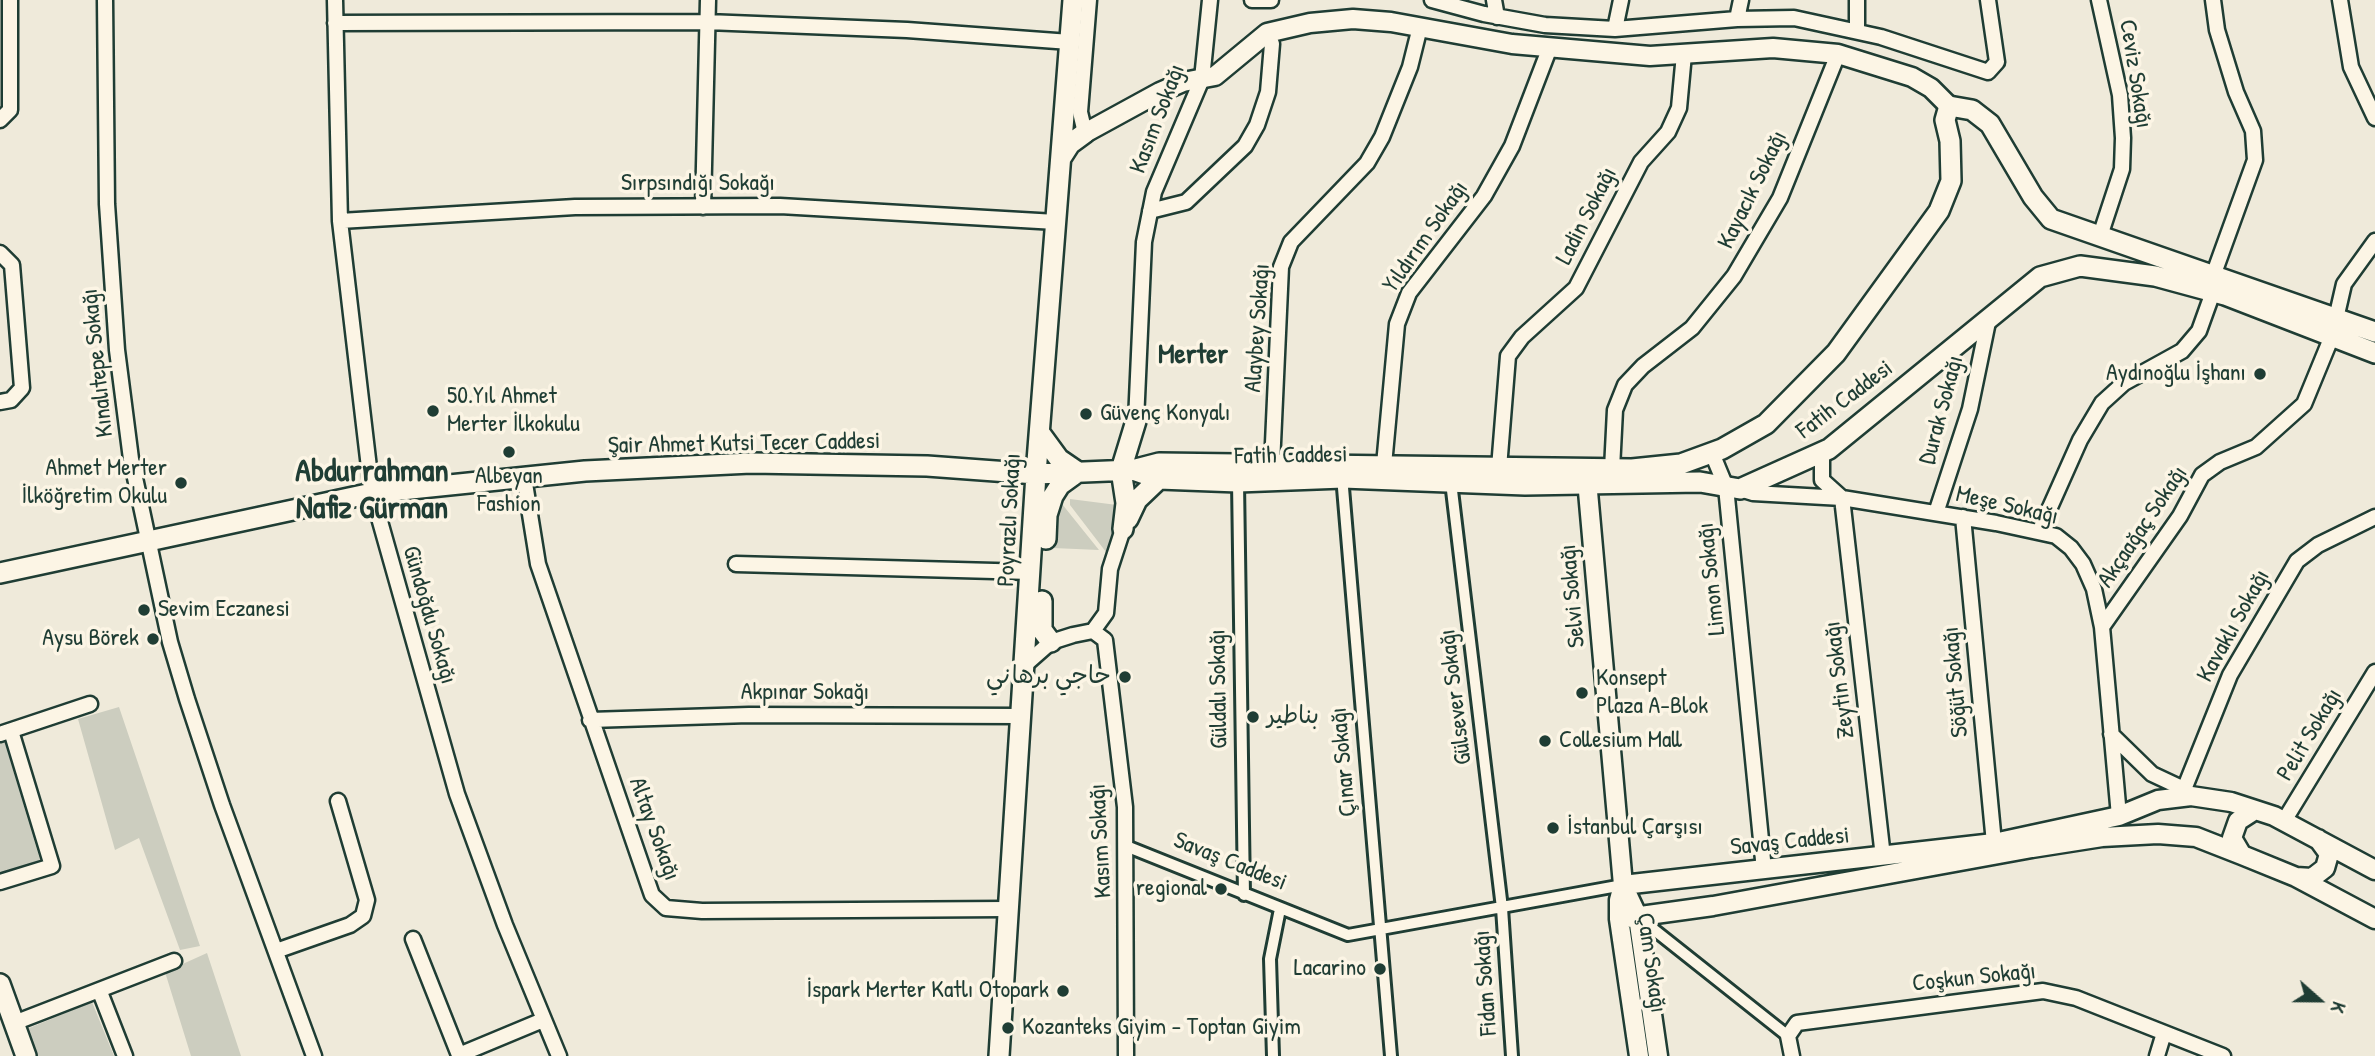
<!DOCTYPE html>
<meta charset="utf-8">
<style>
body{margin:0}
#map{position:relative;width:2375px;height:1056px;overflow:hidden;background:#efeada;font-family:"Patrick Hand",sans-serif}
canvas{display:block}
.north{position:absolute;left:2284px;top:965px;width:70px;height:70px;-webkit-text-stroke:5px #fcf5e5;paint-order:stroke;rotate:111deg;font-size:19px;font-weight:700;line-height:28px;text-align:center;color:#1f3d34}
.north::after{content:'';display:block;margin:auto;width:24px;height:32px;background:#1f3d34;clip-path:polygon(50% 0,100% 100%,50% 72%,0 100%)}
</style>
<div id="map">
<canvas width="2375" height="1056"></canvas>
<div class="north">K</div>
</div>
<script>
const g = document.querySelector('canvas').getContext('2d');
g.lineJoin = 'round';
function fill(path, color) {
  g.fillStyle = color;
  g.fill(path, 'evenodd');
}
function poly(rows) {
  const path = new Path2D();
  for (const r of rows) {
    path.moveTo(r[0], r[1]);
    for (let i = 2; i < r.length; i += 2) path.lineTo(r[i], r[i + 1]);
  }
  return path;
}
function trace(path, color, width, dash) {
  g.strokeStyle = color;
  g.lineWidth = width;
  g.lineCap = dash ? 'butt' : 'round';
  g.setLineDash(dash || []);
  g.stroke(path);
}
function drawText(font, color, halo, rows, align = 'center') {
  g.font = font + ' "Patrick Hand","Playpen Sans Arabic",sans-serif';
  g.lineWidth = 7;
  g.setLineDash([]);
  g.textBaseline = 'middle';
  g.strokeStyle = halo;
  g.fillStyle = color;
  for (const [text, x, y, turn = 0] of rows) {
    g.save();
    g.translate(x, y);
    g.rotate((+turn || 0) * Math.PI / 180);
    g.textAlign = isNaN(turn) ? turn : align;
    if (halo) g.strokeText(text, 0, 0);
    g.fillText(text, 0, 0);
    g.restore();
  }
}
const green = poly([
 [1070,499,1117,505,1113,533,1106,552,1070,505],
 [1062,504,1099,550,1053,548,1056,515],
 [119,707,200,946,180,950,139,838,115,850,78,719],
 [4,740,40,860,0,874,0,741],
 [207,953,241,1056,191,1056,165,972],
 [92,1002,114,1056,32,1056,22,1031]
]);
const pedestrian = poly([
 [1342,476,1391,1056],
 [1238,482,1244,895],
 [1451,482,1502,908,1512,1056],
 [1126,846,1348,935,1623,885],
 [1638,917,1788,1036],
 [1273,1056,1270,959,1280,909]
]);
const minor = poly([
 [105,0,107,204,117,350,131,459,170,642,187,699,222,805,314,1056],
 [335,0,340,221,372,493,457,794,505,925,559,1056],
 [1252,0,1271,0],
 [1432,0,1484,14,1545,25,1615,29,1737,19,1794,18,1881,37,1988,72,1997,62,1988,0],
 [1494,0,1497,17],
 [2099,0,2120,95,2123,138,2122,169,2100,236],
 [2213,0,2217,30,2236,92,2253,131,2255,160,2213,276],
 [2340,0,2351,67,2375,118],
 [1737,19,1741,0],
 [335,23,707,22,907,30,1070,42],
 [1615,29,1621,0],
 [1857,31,1857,0],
 [0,120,10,110,10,0],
 [1085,133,1080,112,1089,0],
 [703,207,708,0],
 [1150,211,1186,202,1245,146,1257,125,1268,92,1272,44,1267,33],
 [340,221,575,207,780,206,1056,222],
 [0,253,12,265,22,388,11,400,0,402],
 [1136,421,1144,242,1154,192,1202,79,1210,0],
 [1829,449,1822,456,1822,480,1842,498,1883,857],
 [1712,453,1726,487,1764,870],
 [1272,465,1281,267,1291,242,1367,163,1382,137,1410,67,1420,27],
 [1384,465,1397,324,1409,293,1484,196,1512,146,1550,47],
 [1499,468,1508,356,1522,337,1576,288,1641,162,1668,132,1679,108,1684,54],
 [1612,469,1615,410,1625,385,1643,366,1692,328,1734,276,1780,198,1838,54],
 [524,477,538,564,652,895,666,908,702,911,1006,909],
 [1740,489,1753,493,1842,498,1996,523,2056,536,2071,548,2083,564,2094,589,2102,627,2119,816],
 [1936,513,1970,409,1989,317],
 [1963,517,1994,843],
 [2039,532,2080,440,2102,403,2124,383,2182,351,2199,331,2213,292],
 [736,564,1031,572],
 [2102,627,2180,516,2202,475,2220,462,2256,447,2304,404,2332,336,2344,284,2375,241],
 [1093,631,1106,613,1110,569,1123,529],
 [1026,664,1051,642,1073,635,1093,631,1105,640,1125,807,1126,1056],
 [590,720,749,715,1020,716],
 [0,734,90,704],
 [2111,734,2152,774,2184,789],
 [2181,797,2230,675,2297,561,2318,545,2375,517],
 [2284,821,2375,672],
 [0,882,52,866,11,731],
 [413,939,459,1055,543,1020],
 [276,951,350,925,363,916,367,900,338,801],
 [100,992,125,1056],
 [14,1023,174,961],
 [1792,1056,1788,1036,1797,1023,2043,991,2076,998,2223,1056],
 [2157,1056,2164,1033]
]);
const tertiary = poly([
 [1085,133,1160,92,1183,82,1215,76,1267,33,1310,23,1353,19,1391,22,1512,44,1650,56,1773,48,1838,54,1912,77,1931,88,1949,106],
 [1586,469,1623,885,1638,917,1658,1056],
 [2242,855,2232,838,2238,821,2255,810],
 [2296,877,2312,878,2325,868,2329,854,2318,839],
 [1623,885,1994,843,2119,816,2158,800,2191,796,2231,802,2274,816,2375,870],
 [1623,885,1619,900,1619,919,1639,1056],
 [1619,919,1713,906,2032,848,2102,837,2158,834,2196,837,2242,855,2296,877,2375,919]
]);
const secondary = poly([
 [1061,158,1070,144,1085,133],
 [1040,433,1059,459,1078,472,1060,485,1053,496,1047,515,1046,539],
 [1133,470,1159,479,1238,482,1343,478,1525,485,1700,482,1740,489,1829,449,2040,277,2080,266,2155,276,2225,295,2375,353],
 [1128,519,1137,500,1159,479],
 [1123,529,1126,503,1121,470,1136,421],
 [0,573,372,493,585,471,751,463,927,466,1036,474,1132,470,1159,463,1632,469,1681,464,1722,449,1766,424,1836,353,1939,211,1951,181,1950,141,1945,120,1949,106,1972,110,1990,124,2033,197,2051,219,2375,332],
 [1042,601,1042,630,1051,642],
 [0,984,26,1056],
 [999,1056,1036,474,1073,0]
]);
const markers = [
 [2260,374,7,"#1f3d34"],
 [433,411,7,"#1f3d34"],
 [1086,414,7,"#1f3d34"],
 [509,452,7,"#1f3d34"],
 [181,483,7,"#1f3d34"],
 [144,610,7,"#1f3d34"],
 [153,639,7,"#1f3d34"],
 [1125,677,7,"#1f3d34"],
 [1582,693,7,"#1f3d34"],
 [1253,717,7,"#1f3d34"],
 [1545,741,7,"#1f3d34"],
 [1553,828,7,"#1f3d34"],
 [1221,889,7,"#1f3d34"],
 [1380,969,7,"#1f3d34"],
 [1063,991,7,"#1f3d34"],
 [1008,1028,7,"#1f3d34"]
];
const streetNames = [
 ["Ceviz Sokağı",2135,74,81],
 ["Kasım Sokağı",1158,119,-69],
 ["Sırpsındığı Sokağı",698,184],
 ["Kayacık Sokağı",1753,190,-64],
 ["Ladin Sokağı",1587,216,-63],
 ["Yıldırım Sokağı",1426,237,-55],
 ["Alaybey Sokağı",1258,328,-86],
 ["Kınalıtepe Sokağı",98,363,-96],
 ["Fatih Caddesi",1845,400,-37],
 ["Durak Sokağı",1942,410,-75],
 ["Şair Ahmet Kutsi Tecer Caddesi",744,444,-1],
 ["Fatih Caddesi",1291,456,-1],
 ["Meşe Sokağı",2007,506,13],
 ["Poyrazlı Sokağı",1010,520,-87],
 ["Akçaağaç Sokağı",2143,527,-56],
 ["Limon Sokağı",1712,579,-96],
 ["Selvi Sokağı",1573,596,-95],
 ["Gündoğdu Sokağı",429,615,74],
 ["Kavaklı Sokağı",2234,626,-61],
 ["Zeytin Sokağı",1840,680,-97],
 ["Söğüt Sokağı",1956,682,-95],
 ["Güldalı Sokağı",1219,689,-91],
 ["Akpınar Sokağı",805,693],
 ["Gülsever Sokağı",1456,697,-97],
 ["Pelit Sokağı",2310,735,-59],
 ["Çınar Sokağı",1344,762,-95],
 ["Altay Sokağı",654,829,70],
 ["Kasım Sokağı",1101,841,-93],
 ["Savaş Caddesi",1790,842,-6],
 ["Savaş Caddesi",1230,862,22],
 ["Çam Sokağı",1651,963,82],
 ["Coşkun Sokağı",1974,978,-6],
 ["Fidan Sokağı",1486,983,-94]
];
const poiNames = [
 ["Aydınoğlu İşhanı",2246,374,"right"],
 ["50.Yıl Ahmet",447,397],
 ["Merter İlkokulu",447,425],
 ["Güvenç Konyalı",1100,414],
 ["Ahmet Merter",167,469,"right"],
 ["İlköğretim Okulu",167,497,"right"],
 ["Albeyan",509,477,"center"],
 ["Fashion",509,505,"center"],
 ["Sevim Eczanesi",158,610],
 ["Aysu Börek",139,639,"right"],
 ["حاجي برهاني",1111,677,"right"],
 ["Konsept",1596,679],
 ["Plaza A-Blok",1596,707],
 ["بناطير",1267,717],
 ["Collesium Mall",1559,741],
 ["İstanbul Çarşısı",1567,828],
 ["regional",1207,889,"right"],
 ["Lacarino",1366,969,"right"],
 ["İspark Merter Katlı Otopark",1049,991,"right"],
 ["Kozanteks Giyim - Toptan Giyim",1022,1028]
];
const quarterNames = [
 ["Merter",1193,356]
];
const districtNames = [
 ["Abdurrahman",372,472],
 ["Nafiz Gürman",372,509]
];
fill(green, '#cccdbf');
trace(pedestrian, '#1f3d34', 16);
trace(minor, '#1f3d34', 19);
trace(tertiary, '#1f3d34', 23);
trace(secondary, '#1f3d34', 24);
trace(pedestrian, '#fcf5e5', 10);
trace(minor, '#fcf5e5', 14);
trace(tertiary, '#fcf5e5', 18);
trace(secondary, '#fcf5e5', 19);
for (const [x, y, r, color] of markers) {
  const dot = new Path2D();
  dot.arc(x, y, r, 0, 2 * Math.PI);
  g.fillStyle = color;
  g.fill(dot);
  trace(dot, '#fcf5e5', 2.5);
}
drawText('24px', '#1f3d34', '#fcf5e5', streetNames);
drawText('24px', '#1f3d34', '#fcf5e5', poiNames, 'left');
drawText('bold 28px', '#1f3d34', '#fcf5e5', quarterNames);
drawText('bold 32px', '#1f3d34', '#fcf5e5', districtNames);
</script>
